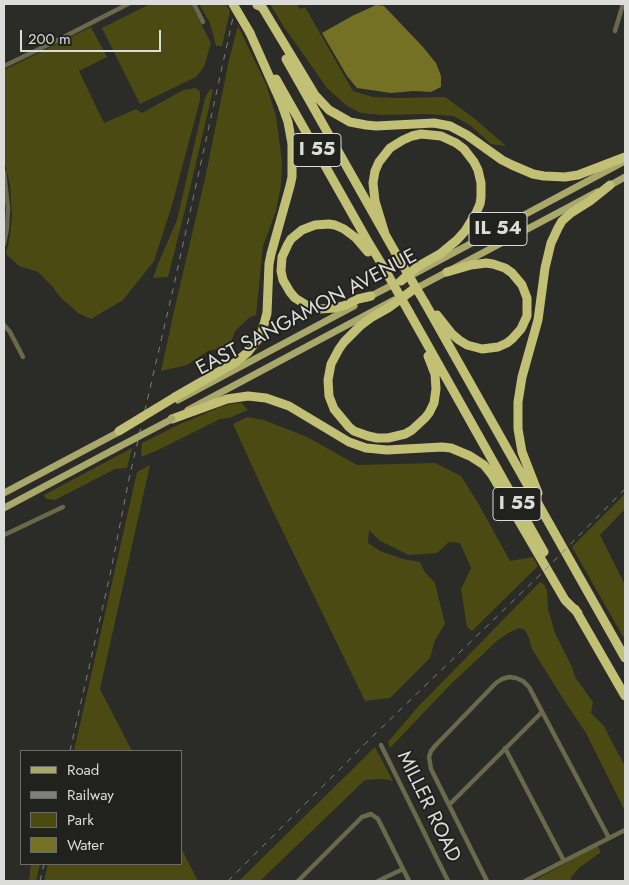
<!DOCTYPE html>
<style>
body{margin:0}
#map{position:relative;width:629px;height:885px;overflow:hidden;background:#2b2b27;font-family:Jost,sans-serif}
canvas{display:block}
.frame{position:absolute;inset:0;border:5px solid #dcdcda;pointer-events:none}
.legend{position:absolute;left:20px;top:750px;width:162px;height:115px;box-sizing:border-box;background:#21211d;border:1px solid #6c6c69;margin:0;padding:6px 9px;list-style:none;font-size:15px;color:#dcdcda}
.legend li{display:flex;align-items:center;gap:10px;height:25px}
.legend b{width:25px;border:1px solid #6c6c69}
.scale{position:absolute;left:20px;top:30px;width:141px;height:22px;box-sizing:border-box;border:2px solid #dcdcda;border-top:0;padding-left:6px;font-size:15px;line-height:18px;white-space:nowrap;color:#dcdcda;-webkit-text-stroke:4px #21211d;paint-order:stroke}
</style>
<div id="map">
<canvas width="629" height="885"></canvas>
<div class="frame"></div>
<ul class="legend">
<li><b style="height:6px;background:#a9a86a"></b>Road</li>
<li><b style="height:6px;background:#7e7e7b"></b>Railway</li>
<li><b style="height:14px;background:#4c4a13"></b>Park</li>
<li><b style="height:14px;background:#747125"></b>Water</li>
</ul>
<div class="scale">200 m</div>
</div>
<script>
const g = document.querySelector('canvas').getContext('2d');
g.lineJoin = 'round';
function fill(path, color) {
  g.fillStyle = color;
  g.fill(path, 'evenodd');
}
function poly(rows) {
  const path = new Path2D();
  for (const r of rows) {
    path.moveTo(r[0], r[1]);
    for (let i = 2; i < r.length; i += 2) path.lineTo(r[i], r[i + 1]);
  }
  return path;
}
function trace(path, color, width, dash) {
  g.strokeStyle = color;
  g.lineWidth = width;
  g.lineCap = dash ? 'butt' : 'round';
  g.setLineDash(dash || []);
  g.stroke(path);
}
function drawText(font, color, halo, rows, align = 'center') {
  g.font = font + ' Jost,sans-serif';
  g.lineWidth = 4;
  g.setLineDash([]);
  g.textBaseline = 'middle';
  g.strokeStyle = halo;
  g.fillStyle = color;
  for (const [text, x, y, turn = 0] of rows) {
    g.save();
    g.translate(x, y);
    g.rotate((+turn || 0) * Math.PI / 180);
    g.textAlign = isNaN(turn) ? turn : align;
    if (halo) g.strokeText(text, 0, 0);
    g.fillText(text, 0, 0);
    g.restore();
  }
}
const green = poly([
 [150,4,191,4,211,43,204,67,196,77,140,104,102,28],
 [199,4,226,4,230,11,222,46,216,46,210,23],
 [270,4,297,4,300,9,305,7,353,91,373,97,398,98,445,97,474,118,506,146,491,144,470,125,453,116,425,114,381,115,361,113,347,106,327,88,284,27],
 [238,26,266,84,276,116,282,161,281,185,276,211,263,246,256,315,250,317,236,330,229,346,208,351,187,365,161,371,175,307,206,174,229,60],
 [91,27,107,57,79,71,104,123,136,109,142,113,183,90,190,89,196,88,200,92,200,100,172,205,154,261,123,300,91,319,78,313,60,297,52,286,38,272,19,266,6,254,10,236,12,216,10,185,4,160,4,70],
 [210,89,213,90,185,210,168,277,153,278,158,264,177,220,205,98],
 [241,403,248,410,229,418,220,419,156,451,141,457,142,443,178,425,218,408,230,404],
 [247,417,264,420,307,437,357,465,435,463,461,476,478,503,510,561,533,557,538,566,472,631,467,627,461,589,471,568,460,543,449,542,437,553,409,555,380,541,369,530,368,543,380,551,403,559,420,562,424,571,435,583,445,624,435,640,430,658,390,698,365,701,269,503,233,424],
 [132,448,127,468,115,469,55,500,46,499,44,495],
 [150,465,100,689,132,751,74,751,137,472],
 [625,494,625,509,600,535,625,585,625,640,572,547],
 [540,582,544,584,547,591,548,609,555,633,572,667,575,677,593,702,591,713,604,726,613,744,625,766,625,811,586,733,565,702,532,649,529,638,525,630,519,628,510,632,498,640,451,684,390,748,388,742,416,709],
 [375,747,393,781,383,779,365,780,260,881,239,881],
 [595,847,598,847,600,850,600,853,580,867,571,877,571,881,534,881,535,880],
 [181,848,198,881,44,881,48,864,181,864],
 [31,864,40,864,36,881,29,881]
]);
const water = poly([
 [376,5,384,6,423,47,436,63,441,76,441,87,431,92,414,91,391,93,357,88,347,76,322,33,352,16]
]);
const minor = poly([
 [194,4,203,22],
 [615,31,623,4],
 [4,66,56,41,128,4],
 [4,172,8,208,7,228,4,244],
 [4,325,10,332,23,357],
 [4,535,63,507],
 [381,745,448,881],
 [505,748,564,861],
 [449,805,542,712],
 [298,881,362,817,371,814,378,819,409,881],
 [378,881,403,869],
 [487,881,431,769,429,757,431,751,435,746,496,683,502,679,509,677,516,678,523,681,529,687,609,838],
 [525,881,625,830]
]);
const primary = poly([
 [607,187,625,177],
 [412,275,625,161],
 [413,290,597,192],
 [367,298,398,282],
 [178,400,354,306],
 [188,410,394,300],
 [4,493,117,433],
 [4,508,113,450]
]);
const motorway = poly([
 [257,5,262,7,315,95,329,110,350,122,366,125,376,126,434,123,450,126,467,135,502,160,512,165,533,174,544,176,565,177,578,175,625,157],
 [286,59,399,259],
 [276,79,367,240,384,268],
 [385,234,375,201,373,183,375,171,379,162,390,148,403,140,412,136,421,134,441,136,456,143,464,149,474,162,478,170,481,183,481,197,480,204,476,213,465,231,457,240,440,254,417,267,401,281],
 [368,252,356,238,344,229,335,225,329,224,315,225,302,230,291,239,288,244,282,257,281,271,283,280,290,292,295,298,308,306,320,309,335,308,346,305,358,299,371,296],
 [414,289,388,308,372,317,360,326,344,342,339,349,331,364,328,380,329,396,334,409,349,427,354,431,368,436,377,438,388,438,405,434,412,430,425,418,429,413,434,403,436,389,435,374,428,356],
 [425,303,625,658],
 [409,312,544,552],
 [437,315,452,334,459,340,467,345,482,349,498,347,507,343,512,339,521,329,527,316,527,298,522,285,512,273,505,268,493,264,486,263,471,265,447,272],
 [175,397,236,362,248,352,258,339,262,332,267,313,269,264,271,254,290,186,292,177,292,144,288,122,282,105,250,33],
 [172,419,227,399,248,396,266,398,289,406,349,442,366,448,387,450,442,447,451,448,470,456,484,465,492,475,565,600,578,613],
 [538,493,522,452,518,429,518,402,522,377,538,320,545,268,551,243,558,228,562,221,571,213,590,201,610,185],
 [575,609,625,696]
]);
const rail = poly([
 [70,751,110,575,129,479,174,285,236,4],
 [40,881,44,864],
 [228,881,374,735,543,572,625,489]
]);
const primaryBridge = poly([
 [113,450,172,419]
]);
const motorwayBridge = poly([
 [233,4,250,33],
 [399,259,425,303],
 [384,268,409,312],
 [119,431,175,397]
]);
const shields = [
 [317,150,48],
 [498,229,58],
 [517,504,48]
];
const shieldNames = [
 ["I 55",317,150],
 ["IL 54",498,229],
 ["I 55",517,504]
];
const streetNames = [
 ["EAST SANGAMON AVENUE",307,313,-28],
 ["MILLER ROAD",428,807,64]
];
fill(green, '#4c4a13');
fill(water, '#747125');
trace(minor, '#6a694c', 4.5);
trace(primary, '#a9a86a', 7);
trace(motorway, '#c2c075', 9);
trace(rail, '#7e7e7b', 1, [6, 6]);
trace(primaryBridge, '#a9a86a', 7);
trace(motorwayBridge, '#c2c075', 9);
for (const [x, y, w] of shields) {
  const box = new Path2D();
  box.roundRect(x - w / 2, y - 16.5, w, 33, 4);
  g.fillStyle = '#21211d';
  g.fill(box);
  trace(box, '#dcdcda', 1);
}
drawText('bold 19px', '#dcdcda', null, shieldNames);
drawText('20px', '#dcdcda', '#21211d', streetNames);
</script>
